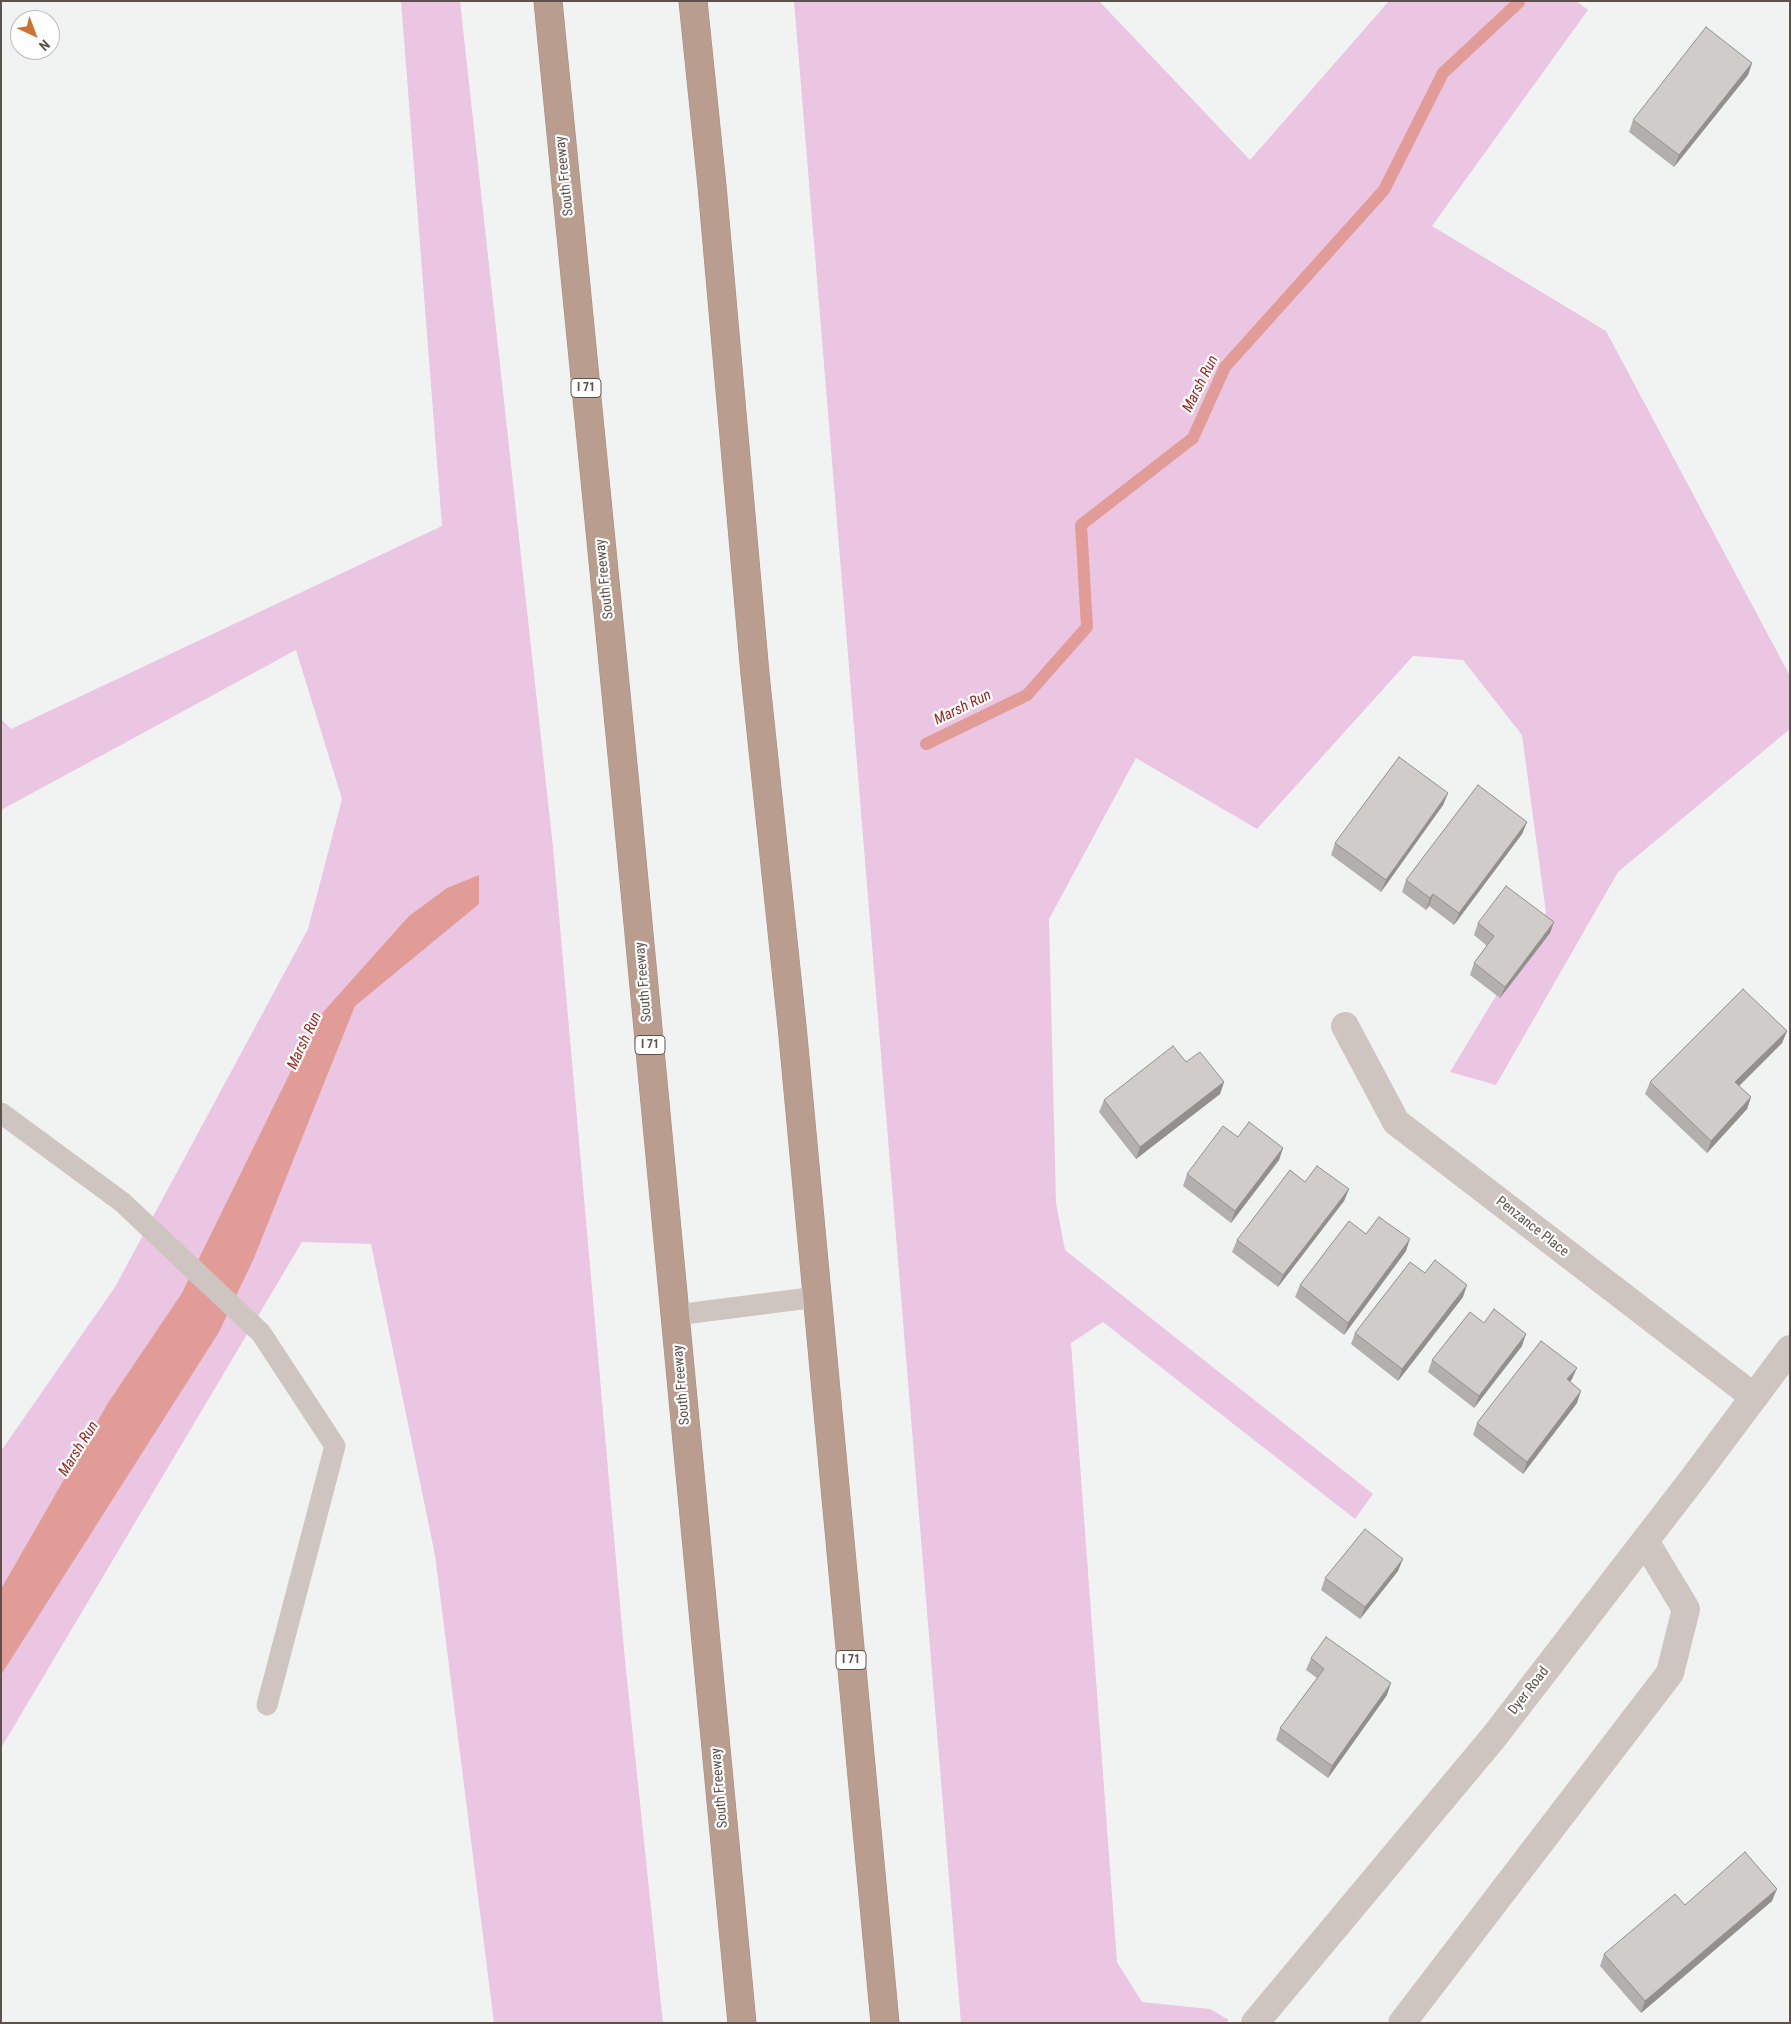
<!DOCTYPE html>
<style>
body{margin:0}
#map{position:relative;width:1791px;height:2024px;overflow:hidden;background:#f1f3f3;font-family:"Roboto Condensed",sans-serif}
canvas{display:block}
.frame{position:absolute;inset:0;border:2px solid #5c514b;pointer-events:none}
.north{position:absolute;left:10px;top:10px;width:50px;height:50px;box-sizing:border-box;background:#fff;border:1px solid #beb9b7;border-radius:50%;rotate:137deg;font-size:14px;font-weight:700;line-height:20px;text-align:center;color:#5c514b}
.north::after{content:'';display:block;margin:auto;width:18px;height:22px;background:#cf7130;clip-path:polygon(50% 0,100% 100%,50% 72%,0 100%)}
</style>
<div id="map">
<canvas width="1791" height="2024"></canvas>
<div class="frame"></div>
<div class="north">N</div>
</div>
<script>
const g = document.querySelector('canvas').getContext('2d');
g.lineJoin = 'round';
function fill(path, color) {
  g.fillStyle = color;
  g.fill(path, 'evenodd');
}
function poly(rows) {
  const path = new Path2D();
  for (const r of rows) {
    path.moveTo(r[0], r[1]);
    for (let i = 2; i < r.length; i += 2) path.lineTo(r[i], r[i + 1]);
  }
  return path;
}
function trace(path, color, width, dash) {
  g.strokeStyle = color;
  g.lineWidth = width;
  g.lineCap = dash ? 'butt' : 'round';
  g.setLineDash(dash || []);
  g.stroke(path);
}
function drawText(font, color, halo, rows, align = 'center') {
  g.font = font + ' "Roboto Condensed",sans-serif';
  g.lineWidth = 4.5;
  g.setLineDash([]);
  g.textBaseline = 'middle';
  g.strokeStyle = halo;
  g.fillStyle = color;
  for (const [text, x, y, turn = 0] of rows) {
    g.save();
    g.translate(x, y);
    g.rotate((+turn || 0) * Math.PI / 180);
    g.textAlign = isNaN(turn) ? turn : align;
    if (halo) g.strokeText(text, 0, 0);
    g.fillText(text, 0, 0);
    g.restore();
  }
}
const green = poly([
 [401,1,460,1,553,847,624,1650,663,2023,494,2023,435,1555,371,1244,302,1242,1,1748,1,1451,115,1287,308,929,342,799,296,650,1,810,1,719,11,729,442,526],
 [794,1,1099,1,1250,160,1389,1,1576,1,1588,10,1432,226,1606,331,1790,676,1790,729,1618,872,1496,1085,1450,1072,1546,913,1522,735,1463,660,1413,656,1257,829,1136,758,1049,919,1056,1203,1065,1250,1373,1494,1355,1519,1103,1322,1071,1343,1117,1962,1142,2002,1210,2009,1229,2020,1226,2023,961,2023]
]);
const water = poly([
 [479,875,479,904,355,1006,254,1258,219,1332,1,1675,1,1589,108,1403,182,1293,316,1020,409,916,447,888]
]);
const stream = poly([
 [926,744,1027,695,1087,627,1081,525,1193,438,1225,367,1384,190,1443,73,1519,2]
]);
const service = poly([
 [1,1113,122,1202,261,1333,335,1446,267,1705],
 [676,1315,817,1297]
]);
const minor = poly([
 [1345,1026,1396,1122,1754,1397],
 [1402,2023,1670,1673,1686,1609,1645,1541]
]);
const tertiary = poly([
 [1255,2023,1493,1738,1695,1476,1790,1349]
]);
const motorway = poly([
 [548,1,624,775,742,2023],
 [693,1,712,186,755,674,792,1026,885,2023]
]);
const wall = poly([
 [1752,63,1748,75,1674,167,1629,132,1633,120],
 [1448,793,1443,805,1381,892,1331,855,1335,843],
 [1527,822,1522,834,1454,925,1429,906,1426,910,1402,892,1406,880],
 [1554,922,1550,933,1500,998,1470,975,1474,963,1487,946,1474,935,1478,923],
 [1787,1031,1782,1043,1739,1086,1751,1097,1747,1109,1707,1153,1645,1094,1650,1082],
 [1186,1062,1224,1082,1220,1094,1136,1159,1099,1112,1104,1100],
 [1238,1137,1283,1148,1279,1160,1231,1223,1183,1186,1187,1174],
 [1305,1182,1349,1189,1344,1201,1278,1287,1232,1252,1237,1240],
 [1366,1234,1406,1251,1344,1335,1295,1297,1300,1285],
 [1463,1297,1398,1381,1351,1344,1355,1333],
 [1484,1323,1522,1346,1474,1408,1428,1372,1432,1360],
 [1572,1379,1570,1382,1577,1403,1523,1474,1473,1435,1477,1423],
 [1398,1571,1360,1619,1321,1590,1325,1578],
 [1311,1658,1387,1695,1328,1778,1276,1740,1280,1728,1317,1678,1306,1670],
 [1772,1901,1641,2013,1600,1966,1604,1954,1685,1905]
]);
const shadedWall = poly([
 [1752,63,1748,75,1674,167,1679,155],
 [1448,793,1443,805,1381,892,1386,880],
 [1527,822,1522,834,1454,925,1459,913],
 [1433,894,1429,906,1426,910,1430,898],
 [1554,922,1550,933,1500,998,1505,987],
 [1787,1031,1782,1043,1731,1094,1735,1082],
 [1224,1082,1220,1094,1136,1159,1140,1147],
 [1751,1097,1747,1109,1707,1153,1711,1141],
 [1283,1148,1279,1160,1231,1223,1235,1211],
 [1349,1189,1344,1201,1278,1287,1283,1275],
 [1410,1239,1406,1251,1344,1335,1348,1323],
 [1467,1285,1463,1297,1398,1381,1402,1369],
 [1526,1334,1522,1346,1474,1408,1479,1396],
 [1577,1368,1572,1379,1563,1391,1567,1379],
 [1581,1391,1577,1403,1523,1474,1527,1462],
 [1403,1559,1398,1571,1360,1619,1365,1607],
 [1391,1683,1387,1695,1328,1778,1332,1766],
 [1777,1889,1772,1901,1641,2013,1645,2001]
]);
const building = poly([
 [1706,27,1752,63,1679,155,1633,120,1706,27],
 [1399,757,1448,793,1386,880,1335,843,1399,757],
 [1478,785,1527,822,1459,913,1433,894,1430,898,1406,880,1478,785],
 [1506,886,1554,922,1505,987,1474,963,1494,936,1478,923,1506,886],
 [1743,989,1787,1031,1735,1082,1751,1097,1711,1141,1650,1082,1743,989],
 [1173,1046,1186,1062,1200,1052,1224,1082,1140,1147,1104,1100,1173,1046],
 [1249,1122,1283,1148,1235,1211,1187,1174,1223,1126,1238,1137,1249,1122],
 [1317,1166,1349,1189,1283,1275,1237,1240,1290,1170,1305,1182,1317,1166],
 [1379,1217,1410,1239,1348,1323,1300,1285,1349,1221,1366,1234,1379,1217],
 [1435,1260,1467,1285,1402,1369,1355,1333,1410,1262,1425,1273,1435,1260],
 [1494,1309,1526,1334,1479,1396,1432,1360,1470,1312,1484,1323,1494,1309],
 [1541,1341,1577,1368,1567,1379,1581,1391,1527,1462,1477,1423,1541,1341],
 [1365,1529,1403,1559,1365,1607,1325,1578,1365,1529],
 [1326,1637,1391,1683,1332,1766,1280,1728,1324,1669,1311,1658,1326,1637],
 [1745,1852,1777,1889,1645,2001,1604,1954,1675,1894,1685,1905,1745,1852]
]);
const shields = [
 [586,388,30],
 [650,1045,30],
 [851,1660,30]
];
const shieldNames = [
 ["I 71",586,388],
 ["I 71",650,1045],
 ["I 71",851,1660]
];
const streetNames = [
 ["South Freeway",565,176,-96],
 ["South Freeway",605,579,-96],
 ["South Freeway",644,982,-95],
 ["Penzance Place",1532,1227,38],
 ["South Freeway",682,1385,-95],
 ["Dyer Road",1529,1691,-52],
 ["South Freeway",720,1788,-95]
];
const waterNames = [
 ["Marsh Run",1201,384,-63],
 ["Marsh Run",963,708,-26],
 ["Marsh Run",305,1041,-65],
 ["Marsh Run",79,1449,-58]
];
fill(green, '#ebc6e2');
fill(water, '#e29c98');
trace(stream, '#e29c98', 12);
trace(motorway, '#a58a7a', 29);
trace(service, '#cec5c1', 21);
trace(minor, '#cec5c1', 28);
trace(tertiary, '#cec5c1', 28);
trace(motorway, '#b99e8f', 28);
fill(wall, '#b3afad');
fill(shadedWall, '#928f8d');
fill(building, '#d0ccc9');
trace(building, '#928f8d', 1);
for (const [x, y, w] of shields) {
  const box = new Path2D();
  box.roundRect(x - w / 2, y - 9.5, w, 19, 4);
  g.fillStyle = '#fff';
  g.fill(box);
  trace(box, '#5c514b', 1);
}
drawText('bold 12px', '#5c514b', null, shieldNames);
drawText('14px', '#5c514b', '#fff', streetNames);
drawText('italic 15px', '#9c251e', '#fff', waterNames);
</script>
